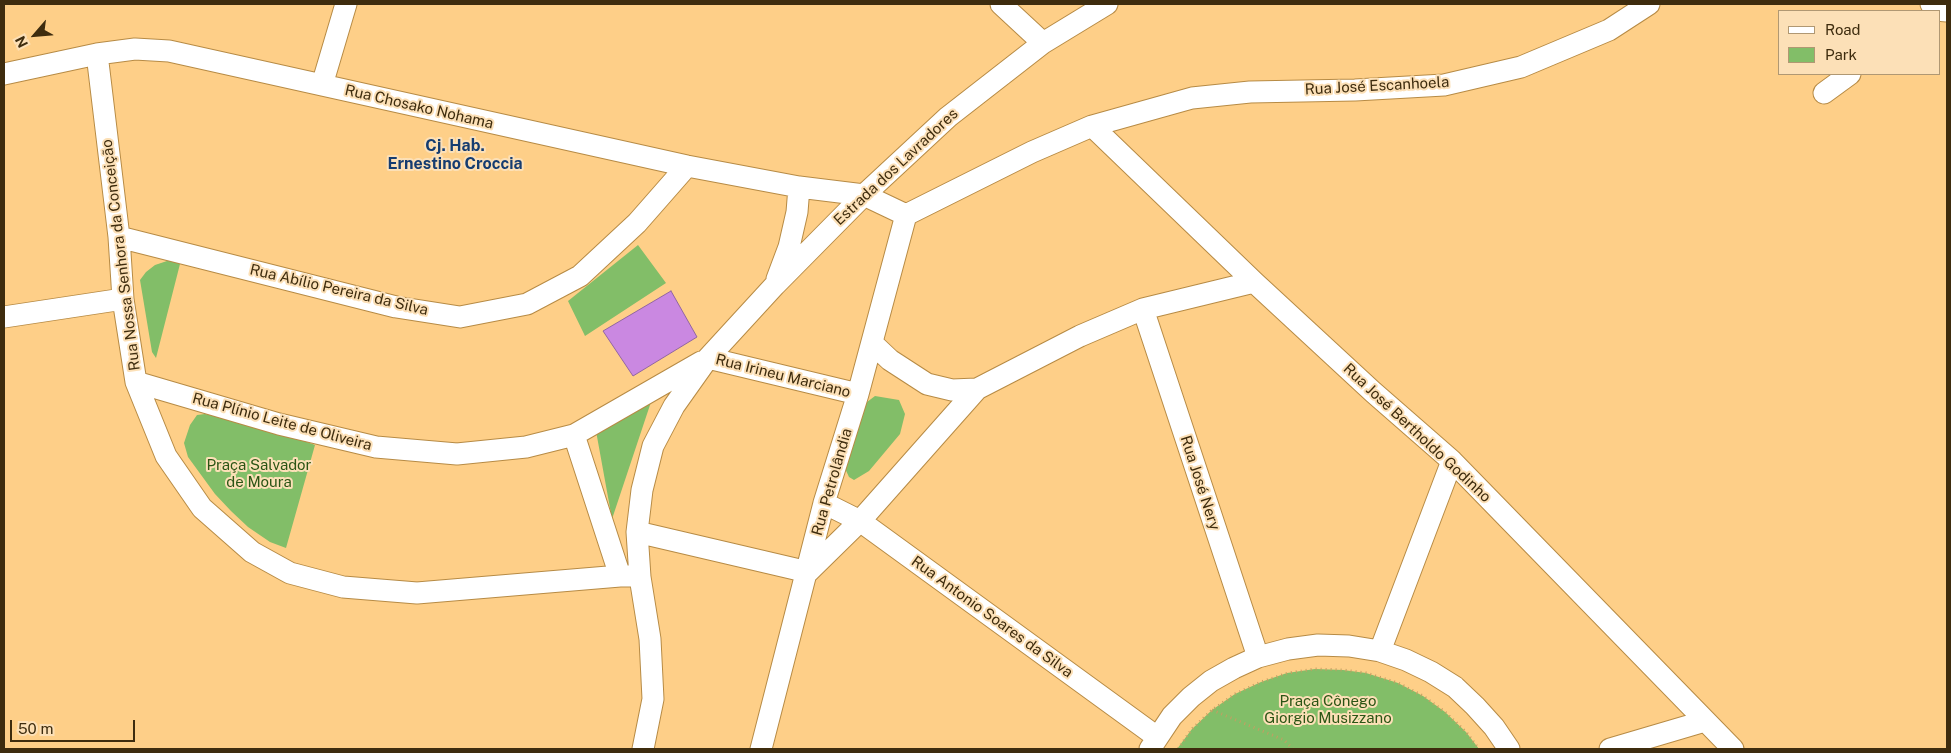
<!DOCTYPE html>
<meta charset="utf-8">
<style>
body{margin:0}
#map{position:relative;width:1951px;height:753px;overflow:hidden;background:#fecf88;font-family:"Public Sans",sans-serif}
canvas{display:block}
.frame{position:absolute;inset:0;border:5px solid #3e2c0e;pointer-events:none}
.legend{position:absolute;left:1778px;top:10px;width:162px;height:65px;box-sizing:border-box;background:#fce0b7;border:1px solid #b09873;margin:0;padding:6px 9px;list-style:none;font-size:15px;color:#3e2c0e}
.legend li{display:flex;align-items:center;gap:10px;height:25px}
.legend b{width:25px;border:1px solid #b09873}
.north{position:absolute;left:10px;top:10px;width:50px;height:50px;-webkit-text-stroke:4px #fce0b7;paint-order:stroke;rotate:243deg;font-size:14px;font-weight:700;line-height:20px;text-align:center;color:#3e2c0e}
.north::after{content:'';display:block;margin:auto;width:18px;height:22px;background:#3e2c0e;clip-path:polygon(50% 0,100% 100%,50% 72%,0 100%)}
.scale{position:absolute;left:10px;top:720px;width:125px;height:22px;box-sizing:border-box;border:2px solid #3e2c0e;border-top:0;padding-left:6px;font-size:15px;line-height:18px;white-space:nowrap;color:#3e2c0e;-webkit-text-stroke:4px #fce0b7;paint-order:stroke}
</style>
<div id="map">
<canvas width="1951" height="753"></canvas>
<div class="frame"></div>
<ul class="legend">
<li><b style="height:6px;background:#fff"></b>Road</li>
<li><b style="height:14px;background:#82be68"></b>Park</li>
</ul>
<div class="north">N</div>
<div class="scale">50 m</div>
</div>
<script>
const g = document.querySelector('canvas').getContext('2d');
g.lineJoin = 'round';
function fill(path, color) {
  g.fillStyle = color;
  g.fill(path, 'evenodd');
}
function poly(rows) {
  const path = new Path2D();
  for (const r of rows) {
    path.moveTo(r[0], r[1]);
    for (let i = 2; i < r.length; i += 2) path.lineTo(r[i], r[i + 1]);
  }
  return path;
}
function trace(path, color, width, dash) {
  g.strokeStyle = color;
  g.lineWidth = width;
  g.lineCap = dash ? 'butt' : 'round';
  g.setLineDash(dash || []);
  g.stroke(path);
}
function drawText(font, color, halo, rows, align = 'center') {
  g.font = font + ' "Public Sans",sans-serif';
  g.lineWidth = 4;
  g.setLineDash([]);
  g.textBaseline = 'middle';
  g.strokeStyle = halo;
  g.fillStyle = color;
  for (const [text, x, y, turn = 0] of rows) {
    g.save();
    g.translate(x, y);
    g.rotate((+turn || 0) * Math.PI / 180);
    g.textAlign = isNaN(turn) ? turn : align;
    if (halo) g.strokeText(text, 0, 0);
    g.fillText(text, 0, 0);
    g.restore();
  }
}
const green = poly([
 [638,245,666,283,585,336,568,301],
 [170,260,180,264,156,358,152,352,140,280,146,272,155,265],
 [654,393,612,519,596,431],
 [875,396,899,400,905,414,900,434,869,471,854,480,849,477,842,462,863,405],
 [205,414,269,428,315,445,286,548,270,542,248,527,231,511,215,494,188,457,184,443,190,425,197,415],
 [1315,669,1343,670,1366,673,1398,683,1423,696,1445,712,1466,732,1479,749,1177,749,1192,729,1212,710,1235,694,1261,682,1287,673]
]);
const building = poly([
 [671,291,697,337,633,376,603,331,671,291]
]);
const path = poly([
 [1212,710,1284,740,1293,749],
 [1178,749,1192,729,1212,710,1235,694,1261,682,1288,673,1315,669,1343,670,1366,673,1398,683,1423,696,1445,712,1466,732,1479,749]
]);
const minor = poly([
 [1001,4,1043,43],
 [1931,4,1935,10,1947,11],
 [97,54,119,237,123,299,136,382,166,456,202,508,252,552,290,573,343,587,417,593,620,576],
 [4,74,97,54,135,49,169,51,687,166,799,187,864,195,906,215],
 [322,85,346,4],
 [1824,93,1850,74],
 [1092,126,1254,282,1373,392,1452,461,1733,749],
 [906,215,1032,152,1092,126,1192,98,1250,92,1355,90,1444,85,1521,67,1609,30,1649,4],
 [119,237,396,307,460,317,527,304,580,276,637,223,687,166],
 [777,279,789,247,797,212,799,187],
 [1143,309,1258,657],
 [4,317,123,299],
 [872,343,890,360,927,384,952,390,977,389],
 [708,358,858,394],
 [136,382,279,424,376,447,457,454,526,447,574,435,701,362],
 [574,435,620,576,632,576],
 [824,503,860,521,1157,737],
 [637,532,808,572,860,521,977,389,1080,336,1143,309,1254,282],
 [1380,651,1452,461],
 [643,749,653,699,650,639,640,577,637,532,642,490,653,446,674,406,708,358,775,285,864,195,948,117,1043,43,1107,4],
 [761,749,824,503,858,394,906,215],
 [1150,749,1172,716,1191,697,1211,681,1234,668,1258,657,1288,649,1318,645,1349,646,1380,651,1406,660,1431,672,1455,687,1475,706,1494,727,1509,749],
 [1610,749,1705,721]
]);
const streetNames = [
 ["Rua José Escanhoela",1377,86,-3],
 ["Rua Chosako Nohama",419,107,13],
 ["Estrada dos Lavradores",896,167,-43],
 ["Rua Nossa Senhora da Conceição",121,255,-97],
 ["Rua Abílio Pereira da Silva",339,290,13],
 ["Rua Irineu Marciano",783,376,14],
 ["Rua Plínio Leite de Oliveira",282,422,15],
 ["Rua José Bertholdo Godinho",1417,433,43],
 ["Rua Petrolândia",832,482,-74],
 ["Rua José Nery",1200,483,72],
 ["Rua Antonio Soares da Silva",992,617,36]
];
const parkNames = [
 ["Praça Salvador",259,465],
 ["de Moura",259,482],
 ["Praça Cônego",1328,701],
 ["Giorgio Musizzano",1328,718]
];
const neighbourhoodNames = [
 ["Cj. Hab.",455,146],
 ["Ernestino Croccia",455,164]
];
fill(green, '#82be68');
fill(building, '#ca88e1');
trace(building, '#9165a1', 1);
trace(minor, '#b78b45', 23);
trace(path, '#c49e63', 3, [1, 4]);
trace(minor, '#fff', 21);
drawText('15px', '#3e2c0e', '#fce0b7', streetNames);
drawText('15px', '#2b5515', '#fce0b7', parkNames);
drawText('bold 16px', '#153c70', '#fce0b7', neighbourhoodNames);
</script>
